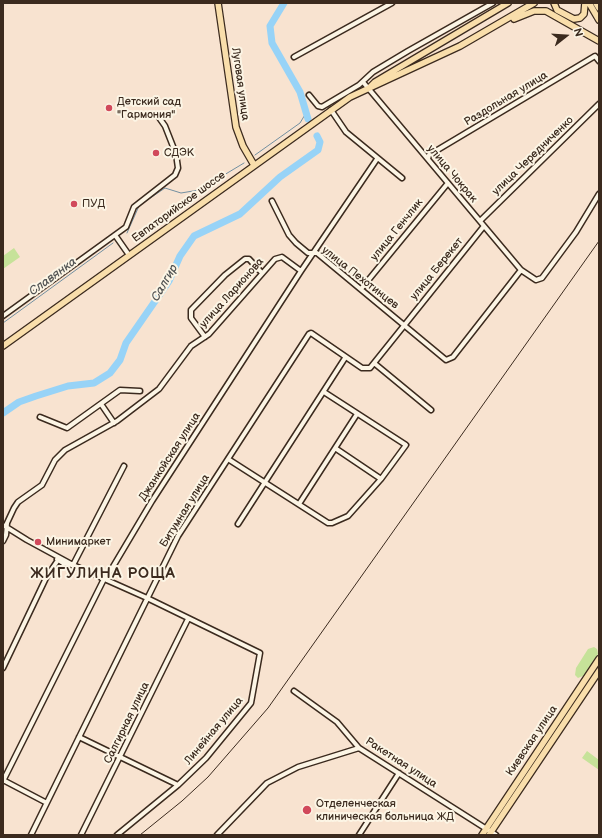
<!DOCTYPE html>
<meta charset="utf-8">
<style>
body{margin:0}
#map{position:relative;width:602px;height:838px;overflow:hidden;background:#f8e3d0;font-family:"Balsamiq Sans",sans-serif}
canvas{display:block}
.frame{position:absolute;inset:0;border:4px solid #3b2a1e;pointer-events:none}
.north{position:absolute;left:546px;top:16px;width:40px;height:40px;-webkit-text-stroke:3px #fcf5e5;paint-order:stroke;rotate:73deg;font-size:11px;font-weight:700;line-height:16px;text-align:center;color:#3b2a1e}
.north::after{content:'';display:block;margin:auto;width:14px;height:18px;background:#3b2a1e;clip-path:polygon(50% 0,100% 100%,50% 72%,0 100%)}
</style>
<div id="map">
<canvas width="602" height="838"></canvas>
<div class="frame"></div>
<div class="north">N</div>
</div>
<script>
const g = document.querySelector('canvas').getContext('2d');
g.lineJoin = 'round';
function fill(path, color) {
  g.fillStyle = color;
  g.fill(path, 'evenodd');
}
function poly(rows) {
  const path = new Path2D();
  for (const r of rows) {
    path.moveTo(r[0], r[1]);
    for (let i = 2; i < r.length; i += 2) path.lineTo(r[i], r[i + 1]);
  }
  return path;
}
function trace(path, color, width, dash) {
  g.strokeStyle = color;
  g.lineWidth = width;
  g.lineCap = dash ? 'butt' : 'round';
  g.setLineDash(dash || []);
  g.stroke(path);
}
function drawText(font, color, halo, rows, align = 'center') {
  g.font = font + ' "Balsamiq Sans",sans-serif';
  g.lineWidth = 4;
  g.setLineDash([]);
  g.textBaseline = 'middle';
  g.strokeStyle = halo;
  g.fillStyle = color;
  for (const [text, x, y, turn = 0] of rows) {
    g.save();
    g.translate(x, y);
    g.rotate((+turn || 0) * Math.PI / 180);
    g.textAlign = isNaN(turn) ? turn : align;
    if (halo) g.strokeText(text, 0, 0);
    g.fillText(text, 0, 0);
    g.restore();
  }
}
const green = poly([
 [14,248,20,257,3,269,3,256],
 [594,647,597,649,598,654,585,675,578,678,575,675,576,668,588,649],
 [587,751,599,760,599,770,582,758]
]);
const stream = poly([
 [255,155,300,123,306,113],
 [143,203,165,188,181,193,199,190,244,163],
 [127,233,139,206],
 [3,323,113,243]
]);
const river = poly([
 [284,3,270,26,272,43,300,92,308,119],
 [3,413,19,402,36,396,68,386,94,383,110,373,120,360,126,343,169,281,180,256,194,236,240,214,280,177,318,150,320,142,317,136]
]);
const minor = poly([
 [294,57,392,3],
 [363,82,521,270,536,280,542,278,576,232,599,194],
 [309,95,318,106,322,107,359,85,373,72,408,51,493,3],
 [331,110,346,132,402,178],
 [428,159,429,155,595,56,599,61],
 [272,201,289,235,296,243,308,253,317,253,446,360,453,357,521,270],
 [480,221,599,104],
 [115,235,129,255],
 [361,289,448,183],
 [3,316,126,227,134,207,175,175,178,168,176,154,165,126,158,116],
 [205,337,191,318,191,310,225,275,245,259,249,259,262,273],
 [374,363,431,410],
 [101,404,114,423],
 [40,417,67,428,120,390,140,391],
 [335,448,381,479],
 [228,459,328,523,332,523,348,516,381,479,406,445,324,392],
 [299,504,357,414],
 [238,524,345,358],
 [3,525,27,540,73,565,147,598,260,653,251,703,206,758,178,785,117,835],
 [3,541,6,535,7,523,14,508,18,502,42,485,55,460,65,450,117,421,159,389,191,346,209,334,275,259,282,257,301,271],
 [57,559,63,563,72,565],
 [73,565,124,466],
 [3,668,46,578,58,560],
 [294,691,337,722,359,748,496,835],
 [79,737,178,785],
 [3,780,45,802],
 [3,781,104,579,111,570,152,501,301,271,377,159],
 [31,835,178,536,309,334,311,333,362,368,370,368,484,226],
 [81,835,188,619],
 [217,835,267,783,298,767,359,748],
 [359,835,399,773]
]);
const major = poly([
 [218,3,236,127,243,146,254,165],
 [554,3,557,10,574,19,580,18,584,14,585,3],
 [589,3,599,20],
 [596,3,599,8],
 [514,19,534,11,546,11,599,41],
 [370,87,375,82,508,3],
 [3,346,350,97,460,46,534,3],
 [482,835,599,659],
 [489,835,599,671]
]);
const rail = poly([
 [140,835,182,801,208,777,268,708,599,241]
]);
const markers = [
 [109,108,4,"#d1495b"],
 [156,153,4,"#d1495b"],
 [74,204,4,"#d1495b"],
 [38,542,4,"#d1495b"],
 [307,810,5,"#d1495b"]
];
const streetNames = [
 ["Луговая улица",240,84,82],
 ["Раздольная улица",506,99,-31],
 ["улица Чередниченко",533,156,-44],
 ["улица Чокрак",452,174,50],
 ["Евпаторийское шоссе",179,207,-36],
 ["улица Генчлик",397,230,-51],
 ["улица Берекет",437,269,-51],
 ["улица Пехотинцев",360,278,38],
 ["улица Ларионова",232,293,-48],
 ["Джанкойская улица",170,457,-57],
 ["Битумная улица",185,511,-58],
 ["Салгирная улица",127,723,-64],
 ["Линейная улица",214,731,-50],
 ["Киевская улица",532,741,-56],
 ["Ракетная улица",401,763,33]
];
const poiNames = [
 ["Детский сад",117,102],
 ["\"Гармония\"",117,115],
 ["СДЭК",164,153],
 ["ПУД",82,204],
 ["Минимаркет",46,542],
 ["Отделенческая",316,804],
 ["клиническая больница ЖД",316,817]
];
const waterNames = [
 ["Славянка",53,277,-36],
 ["Салгир",165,283,-60]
];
const districtNames = [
 ["ЖИГУЛИНА РОЩА",103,574]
];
fill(green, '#c6e299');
trace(stream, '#728fa0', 1);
trace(river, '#97d3f7', 7);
trace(minor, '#3b2a1e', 7);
trace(major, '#3b2a1e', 8);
trace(minor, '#fcf5e5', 4);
trace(major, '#f9deab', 5.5);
trace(rail, '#3b2a1e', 1);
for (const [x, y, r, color] of markers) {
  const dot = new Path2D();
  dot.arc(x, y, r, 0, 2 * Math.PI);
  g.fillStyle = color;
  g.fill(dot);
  trace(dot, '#fcf5e5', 1.5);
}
drawText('11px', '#3b2a1e', '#fcf5e5', streetNames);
drawText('11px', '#3b2a1e', '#fcf5e5', poiNames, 'left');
drawText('italic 12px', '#525454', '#fcf5e5', waterNames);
g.letterSpacing = '1px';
drawText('bold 15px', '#3b2a1e', '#fcf5e5', districtNames);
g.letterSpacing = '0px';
</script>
